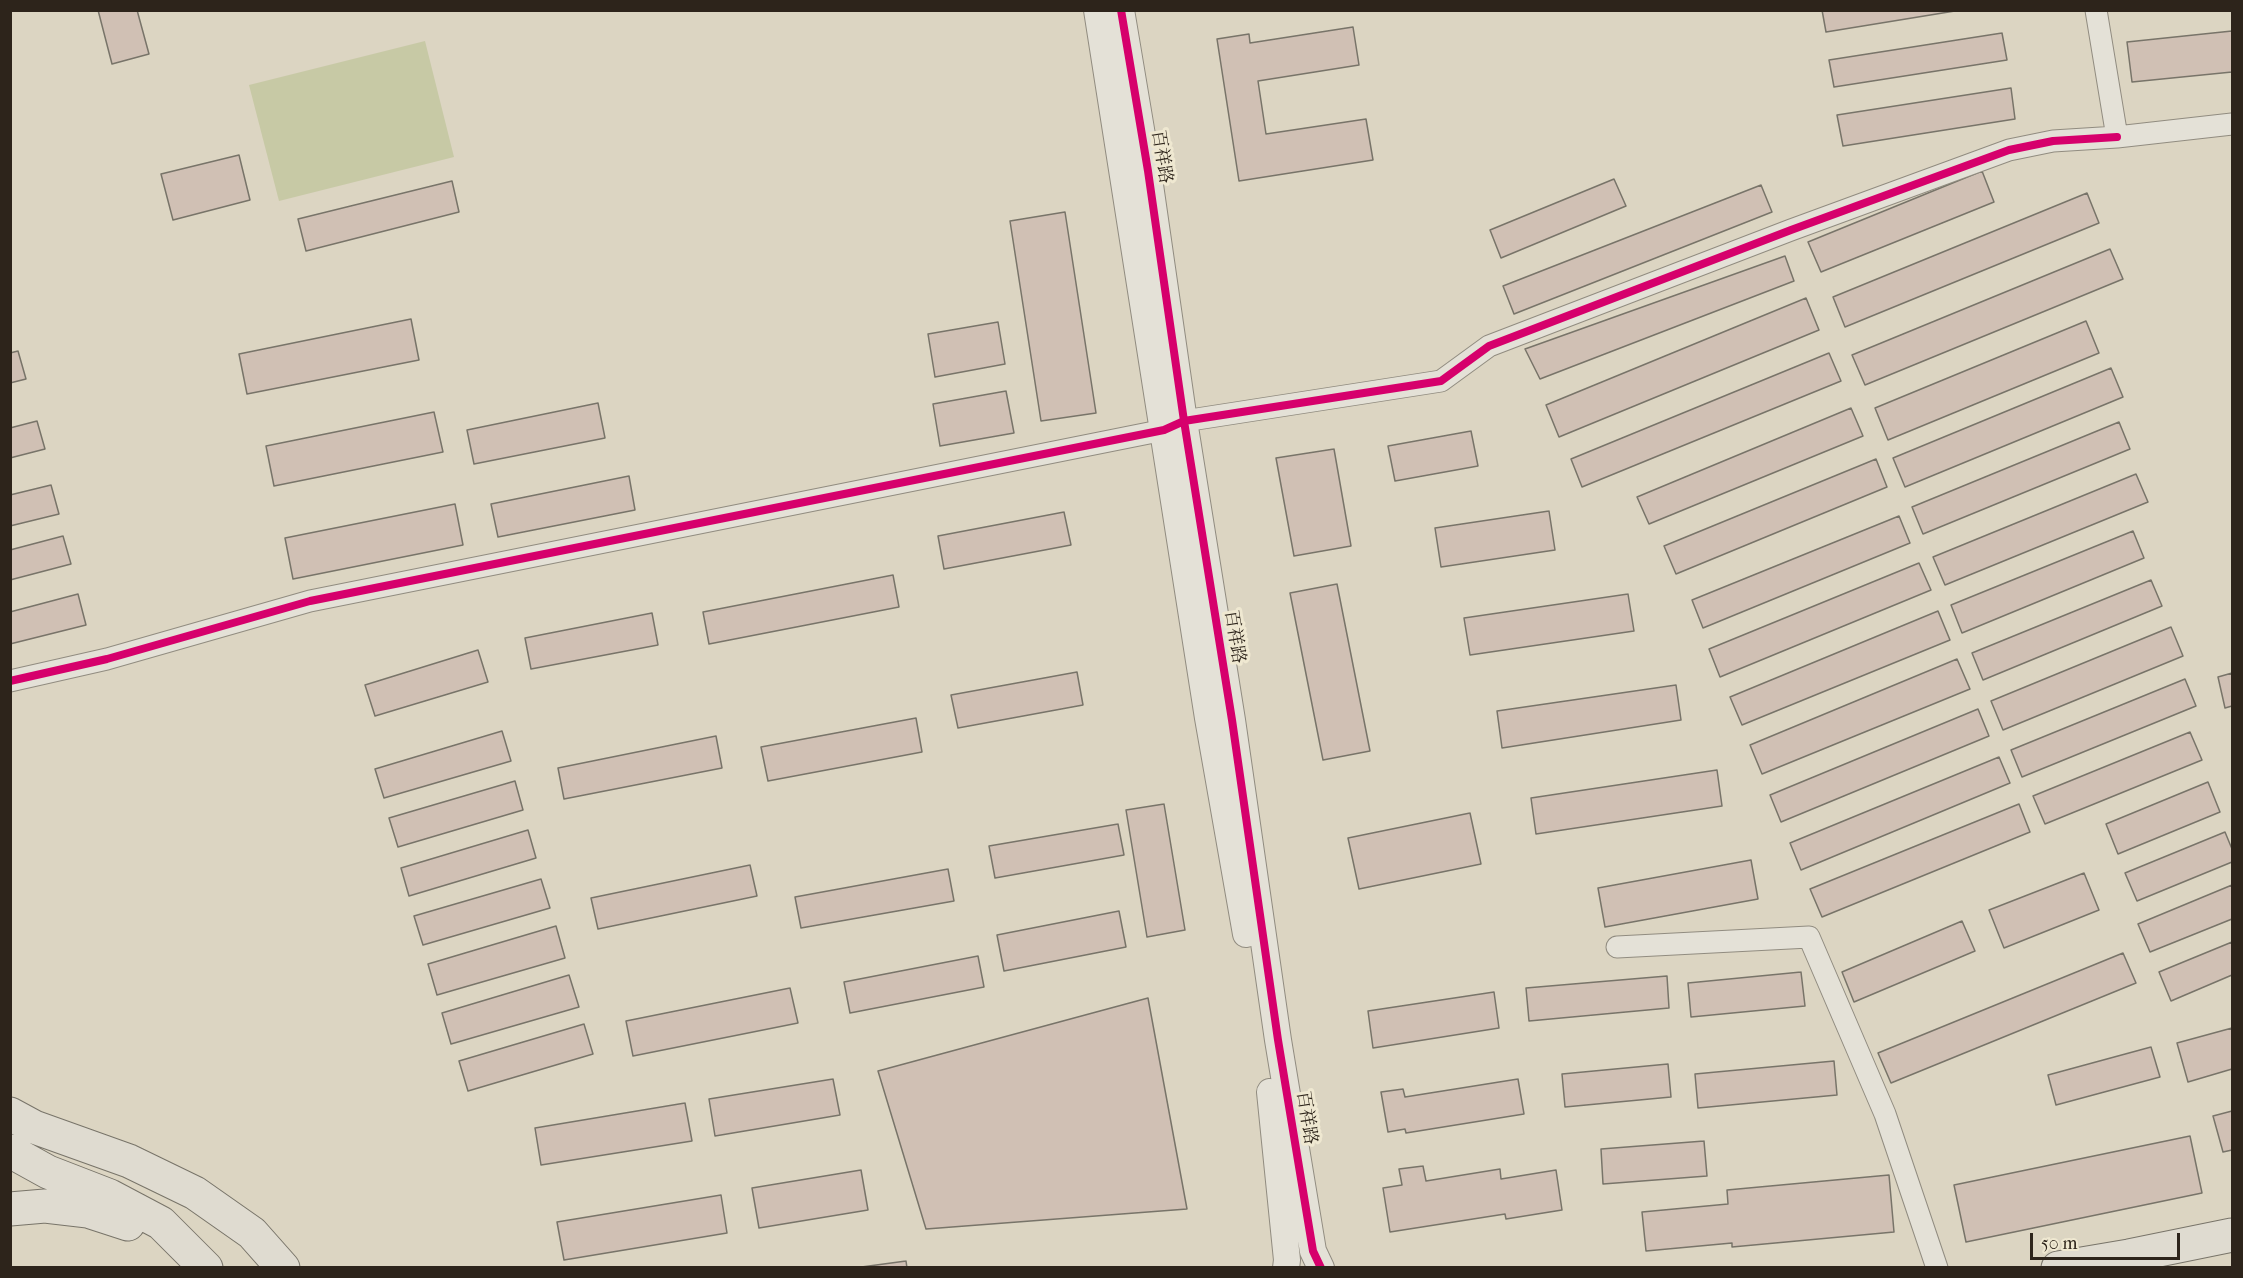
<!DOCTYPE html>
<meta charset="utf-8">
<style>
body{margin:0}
#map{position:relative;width:2243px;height:1278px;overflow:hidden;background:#dcd5c2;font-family:"IM FELL French Canon",serif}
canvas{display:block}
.frame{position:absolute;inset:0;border:12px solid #2d241b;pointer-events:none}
.scale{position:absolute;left:2030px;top:1233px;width:150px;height:27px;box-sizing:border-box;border:3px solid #2d241b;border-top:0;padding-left:8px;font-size:18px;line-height:21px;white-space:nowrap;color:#2d241b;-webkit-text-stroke:4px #efe8d1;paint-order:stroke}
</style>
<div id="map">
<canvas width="2243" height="1278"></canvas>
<div class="frame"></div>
<div class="scale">50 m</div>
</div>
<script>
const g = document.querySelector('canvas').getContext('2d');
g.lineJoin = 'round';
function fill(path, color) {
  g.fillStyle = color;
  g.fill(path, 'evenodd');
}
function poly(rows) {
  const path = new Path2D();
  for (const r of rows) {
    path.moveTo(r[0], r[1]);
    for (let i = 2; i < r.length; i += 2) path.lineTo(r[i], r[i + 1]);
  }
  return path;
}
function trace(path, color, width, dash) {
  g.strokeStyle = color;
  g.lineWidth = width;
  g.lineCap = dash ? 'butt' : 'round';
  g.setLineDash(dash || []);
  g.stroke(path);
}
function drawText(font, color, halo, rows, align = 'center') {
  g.font = font + ' "IM FELL French Canon","Noto Serif SC",serif';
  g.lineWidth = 6;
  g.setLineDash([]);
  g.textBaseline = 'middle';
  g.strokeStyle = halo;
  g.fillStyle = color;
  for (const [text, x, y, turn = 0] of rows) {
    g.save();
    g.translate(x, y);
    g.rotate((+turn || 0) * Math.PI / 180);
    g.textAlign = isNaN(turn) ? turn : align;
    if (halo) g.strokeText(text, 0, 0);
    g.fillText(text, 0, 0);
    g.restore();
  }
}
const green = poly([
 [425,41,454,157,279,201,249,85]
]);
const building = poly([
 [98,10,137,10,149,54,112,64,98,10],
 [1822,10,1961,10,1826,32,1822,10],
 [1353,27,1359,65,1258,81,1266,134,1366,119,1373,160,1239,181,1217,39,1249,34,1250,43,1353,27],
 [2232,31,2232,72,2132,82,2127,42,2232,31],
 [2002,33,2007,60,1834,87,1829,60,2002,33],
 [2011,88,2015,119,1843,146,1837,115,2011,88],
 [239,155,250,200,173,220,161,174,239,155],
 [1982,171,1994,202,1821,272,1808,242,1982,171],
 [1614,179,1626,206,1501,258,1490,230,1614,179],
 [452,181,459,212,306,251,298,219,452,181],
 [1761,185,1772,212,1514,314,1503,286,1761,185],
 [2087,193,2099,223,1845,327,1833,297,2087,193],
 [1065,212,1096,413,1041,421,1010,221,1065,212],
 [2110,249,2123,279,1865,385,1852,355,2110,249],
 [1785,256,1794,281,1540,379,1525,349,1785,256],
 [1806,298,1819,330,1559,437,1546,405,1806,298],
 [411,319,419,360,247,394,239,354,411,319],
 [2086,321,2099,353,1888,440,1875,408,2086,321],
 [998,322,1005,364,935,377,928,334,998,322],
 [18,351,26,379,10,383,10,353,18,351],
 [1829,353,1841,381,1582,487,1571,459,1829,353],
 [2111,368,2123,397,1905,487,1893,458,2111,368],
 [1006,391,1014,433,940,446,933,404,1006,391],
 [598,403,605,438,474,464,467,430,598,403],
 [1851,408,1863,436,1649,524,1637,497,1851,408],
 [434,412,443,452,274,486,266,446,434,412],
 [37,421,45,449,10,458,10,428,37,421],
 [2119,422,2130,449,1923,534,1912,507,2119,422],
 [1471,431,1478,466,1395,481,1388,446,1471,431],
 [1334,449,1351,546,1294,556,1276,458,1334,449],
 [1876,459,1887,487,1676,574,1664,546,1876,459],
 [2136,474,2148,502,1945,585,1933,557,2136,474],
 [629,476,635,510,498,537,491,504,629,476],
 [51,485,59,514,10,526,10,495,51,485],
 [455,504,463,545,293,579,285,538,455,504],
 [1549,511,1555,550,1441,567,1435,528,1549,511],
 [1064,512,1071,545,944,569,938,536,1064,512],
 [1899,516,1910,543,1703,628,1692,600,1899,516],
 [2133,531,2144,558,1962,633,1951,605,2133,531],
 [63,536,71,564,10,580,10,550,63,536],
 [1919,563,1931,590,1720,677,1709,649,1919,563],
 [893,575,899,607,709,644,703,612,893,575],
 [2151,580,2162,606,1983,680,1972,653,2151,580],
 [1337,584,1370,751,1323,760,1290,593,1337,584],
 [78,594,86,625,10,644,10,612,78,594],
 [1628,594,1634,631,1470,655,1464,618,1628,594],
 [1938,611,1950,640,1742,725,1730,697,1938,611],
 [652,613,658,645,531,669,525,638,652,613],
 [2171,627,2183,656,2003,730,1991,701,2171,627],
 [478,650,488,682,375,716,365,685,478,650],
 [1957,659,1970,689,1762,774,1750,745,1957,659],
 [1077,672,1083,705,958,728,951,695,1077,672],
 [2232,673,2232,706,2225,708,2218,677,2232,673],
 [2185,679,2196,706,2022,777,2011,750,2185,679],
 [1676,685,1681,720,1502,748,1497,711,1676,685],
 [1978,709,1989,736,1781,822,1770,795,1978,709],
 [916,718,922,752,768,781,761,747,916,718],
 [502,731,511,761,384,798,375,769,502,731],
 [2190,732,2202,760,2045,824,2033,796,2190,732],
 [716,736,722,768,564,799,558,768,716,736],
 [1999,757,2010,783,1801,870,1790,843,1999,757],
 [1717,770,1722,806,1536,834,1531,798,1717,770],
 [515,781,523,810,398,847,389,818,515,781],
 [2208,782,2220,812,2118,854,2106,824,2208,782],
 [1164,804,1185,930,1147,937,1126,810,1164,804],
 [2019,804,2030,832,1822,917,1810,889,2019,804],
 [1470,813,1481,864,1359,889,1348,838,1470,813],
 [1118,824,1124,855,995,878,989,846,1118,824],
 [528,830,536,858,409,896,401,868,528,830],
 [2225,832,2232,849,2232,862,2137,901,2125,873,2225,832],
 [1751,860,1758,899,1605,927,1598,888,1751,860],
 [750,865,757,896,598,929,591,898,750,865],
 [948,869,954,901,801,928,795,897,948,869],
 [2084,873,2099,910,2004,948,1989,910,2084,873],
 [541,879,550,908,423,945,414,916,541,879],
 [2232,885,2232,919,2150,952,2138,924,2232,885],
 [1119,911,1126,947,1004,971,997,935,1119,911],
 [1962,921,1975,951,1854,1002,1842,972,1962,921],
 [556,926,565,958,437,995,428,964,556,926],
 [2232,942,2232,975,2171,1001,2159,972,2232,942],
 [2123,953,2136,983,1891,1083,1878,1053,2123,953],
 [978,956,984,987,850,1013,844,982,978,956],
 [1801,972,1805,1006,1691,1017,1688,983,1801,972],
 [569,975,579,1007,451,1044,442,1013,569,975],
 [1667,976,1669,1008,1529,1021,1526,988,1667,976],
 [790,988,798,1023,633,1056,626,1021,790,988],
 [1494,992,1499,1028,1373,1048,1368,1011,1494,992],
 [1148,998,1187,1209,926,1229,878,1071,1148,998],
 [584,1024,593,1054,468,1091,459,1061,584,1024],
 [2232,1028,2232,1069,2188,1082,2177,1043,2232,1028],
 [2151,1047,2160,1077,2056,1105,2048,1075,2151,1047],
 [1834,1061,1837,1095,1698,1108,1695,1074,1834,1061],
 [1668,1064,1671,1097,1565,1107,1562,1074,1668,1064],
 [833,1079,840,1115,715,1136,709,1099,833,1079],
 [1518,1079,1524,1114,1406,1133,1405,1129,1388,1132,1381,1092,1403,1089,1405,1097,1518,1079],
 [685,1103,692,1141,541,1165,535,1128,685,1103],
 [2232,1111,2232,1150,2223,1152,2213,1116,2232,1111],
 [2190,1136,2202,1193,1966,1242,1954,1185,2190,1136],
 [1704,1141,1707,1176,1603,1184,1601,1149,1704,1141],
 [1423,1166,1426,1181,1500,1169,1501,1179,1556,1170,1562,1210,1506,1219,1505,1214,1390,1232,1383,1188,1402,1185,1399,1169,1423,1166],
 [861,1170,868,1210,759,1228,752,1188,861,1170],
 [1889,1175,1894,1232,1732,1247,1732,1243,1646,1251,1642,1212,1728,1204,1727,1190,1889,1175],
 [721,1195,727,1233,564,1260,557,1222,721,1195],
 [906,1261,907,1268,854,1268,906,1261]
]);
const minor = poly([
 [2096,10,2117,137,2232,124],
 [10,681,107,659,310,601,1164,430,1184,421,1441,381,1489,346,1791,230,2009,150,2053,141,2117,137],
 [1617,947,1809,937,1885,1114,1937,1268]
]);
const tertiary = poly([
 [1097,10,1208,718,1246,934],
 [1121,10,1148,171,1184,421,1232,720,1278,1040,1313,1251,1321,1268],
 [1270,1092,1287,1260,1286,1268]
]);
const primary = poly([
 [2058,1268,2129,1256,2232,1235]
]);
const trunk = poly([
 [10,1114,34,1127,129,1161,195,1193,252,1233,283,1268],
 [10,1151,48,1172,110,1196,161,1223,206,1268],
 [10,1209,45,1206,88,1211,128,1224]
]);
const cycleway = poly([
 [1121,10,1148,171,1184,421,1232,720,1278,1040,1313,1251,1321,1268],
 [10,681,107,659,310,601,1164,430,1184,421,1441,381,1489,346,1791,230,2009,150,2053,141,2117,137]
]);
const streetNames = [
 ["百祥路",1161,157,81],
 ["百祥路",1234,637,81],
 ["百祥路",1306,1118,81]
];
fill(green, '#c7c9a5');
fill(building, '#d0c0b4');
trace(building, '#787469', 1.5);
trace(minor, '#918c80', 23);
trace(tertiary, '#918c80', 28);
trace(primary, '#787469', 35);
trace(trunk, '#787469', 35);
trace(minor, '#e4e1d7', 21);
trace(tertiary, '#e4e1d7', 26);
trace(primary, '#dfdbd0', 33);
trace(trunk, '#dfdbd0', 33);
trace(cycleway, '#d6006c', 8);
drawText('18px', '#2d241b', '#efe8d1', streetNames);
</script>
